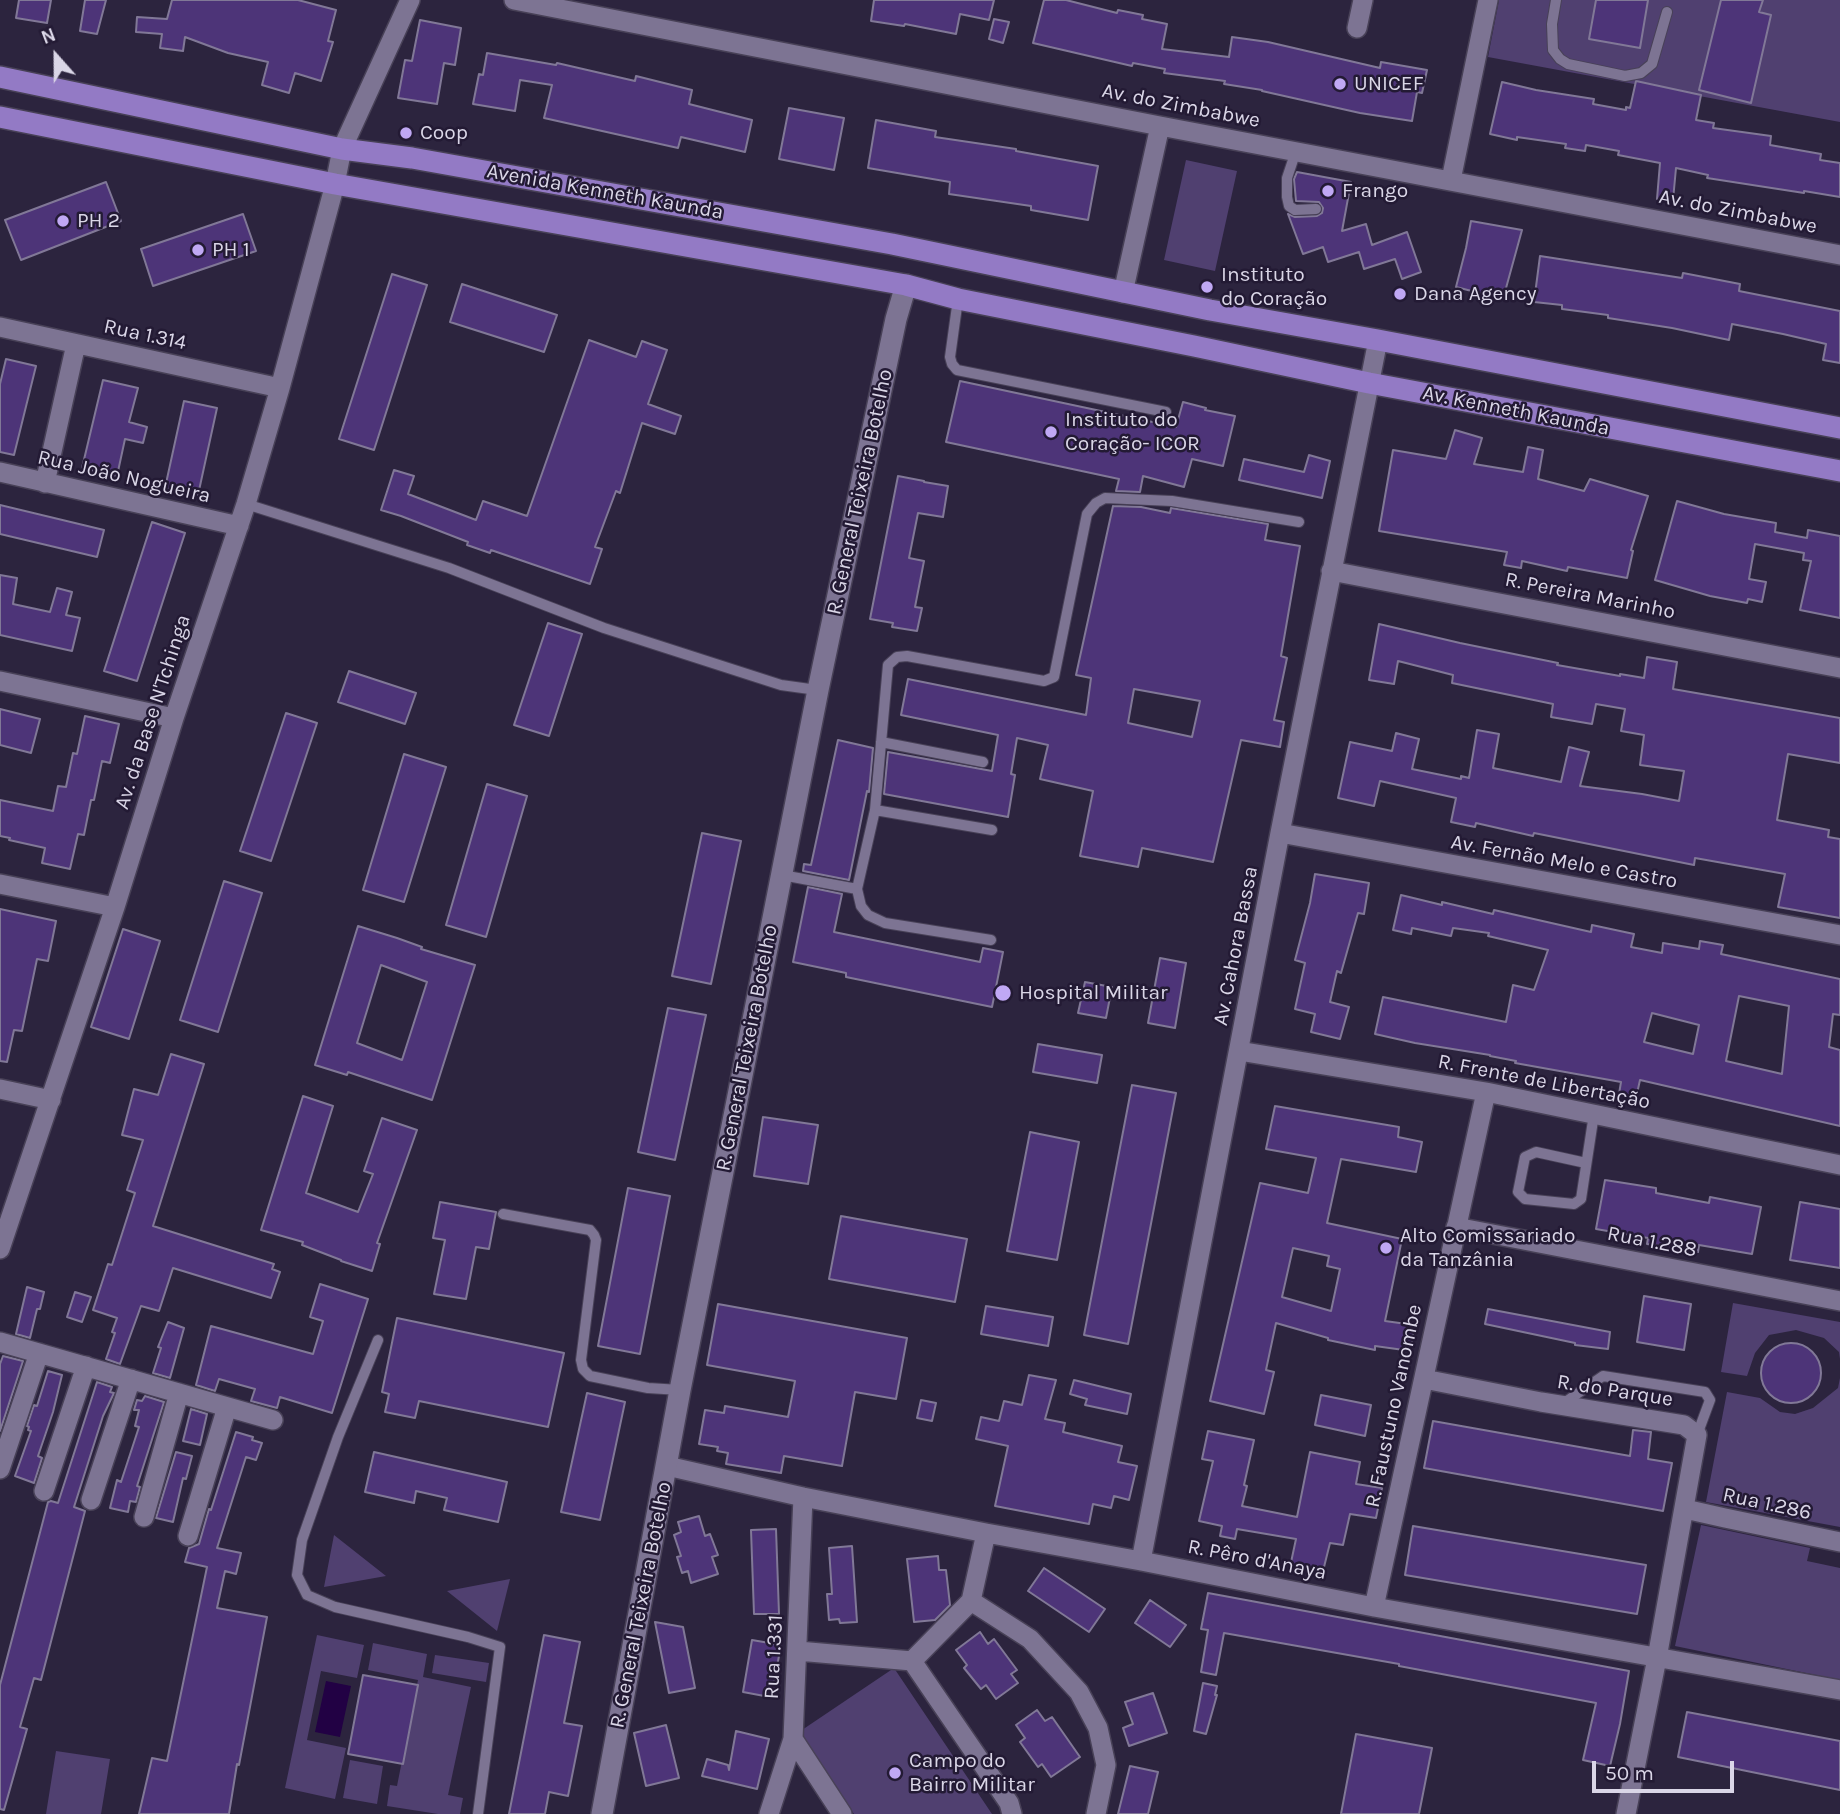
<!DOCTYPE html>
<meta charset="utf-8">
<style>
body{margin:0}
#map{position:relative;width:1840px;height:1814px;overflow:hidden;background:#2c243e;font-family:Karla,sans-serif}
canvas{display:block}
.north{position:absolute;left:21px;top:21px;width:70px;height:70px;-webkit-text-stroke:5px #231a34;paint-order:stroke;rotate:339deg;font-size:19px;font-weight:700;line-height:28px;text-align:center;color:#dad6e7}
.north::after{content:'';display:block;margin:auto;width:24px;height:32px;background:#dad6e7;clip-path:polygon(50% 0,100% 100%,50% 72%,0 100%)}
.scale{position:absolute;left:1592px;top:1761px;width:142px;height:32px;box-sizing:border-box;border:4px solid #dad6e7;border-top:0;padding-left:9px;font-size:21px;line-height:24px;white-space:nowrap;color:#dad6e7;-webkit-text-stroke:5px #231a34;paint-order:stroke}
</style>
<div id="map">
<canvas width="1840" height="1814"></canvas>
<div class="north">N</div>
<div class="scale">50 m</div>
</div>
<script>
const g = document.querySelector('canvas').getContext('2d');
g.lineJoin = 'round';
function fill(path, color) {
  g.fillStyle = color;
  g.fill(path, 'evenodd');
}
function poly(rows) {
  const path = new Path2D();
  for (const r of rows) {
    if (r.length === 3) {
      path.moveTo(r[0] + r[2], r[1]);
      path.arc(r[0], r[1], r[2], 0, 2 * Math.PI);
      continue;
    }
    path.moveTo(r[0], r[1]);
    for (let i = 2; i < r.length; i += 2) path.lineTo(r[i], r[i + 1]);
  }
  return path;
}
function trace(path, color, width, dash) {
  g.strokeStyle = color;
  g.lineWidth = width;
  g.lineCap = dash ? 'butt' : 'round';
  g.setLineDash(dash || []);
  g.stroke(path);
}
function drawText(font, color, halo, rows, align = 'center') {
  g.font = font + ' Karla,sans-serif';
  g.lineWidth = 5;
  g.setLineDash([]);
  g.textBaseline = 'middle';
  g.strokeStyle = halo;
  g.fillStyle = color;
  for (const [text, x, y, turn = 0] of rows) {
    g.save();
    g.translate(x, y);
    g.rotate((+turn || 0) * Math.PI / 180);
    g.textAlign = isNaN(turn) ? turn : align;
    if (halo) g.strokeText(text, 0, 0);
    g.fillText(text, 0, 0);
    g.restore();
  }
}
const green = poly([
 [1499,0,1840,0,1840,122,1488,57],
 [1186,160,1237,171,1215,271,1164,260],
 [1733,1303,1840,1322,1840,1359,1839,1352,1824,1338,1796,1330,1769,1335,1755,1353,1747,1376,1721,1372],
 [1840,1378,1840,1527,1706,1502,1727,1392,1760,1398,1780,1412,1795,1414,1813,1408,1838,1388],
 [1701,1525,1810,1548,1807,1561,1840,1568,1840,1680,1675,1646],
 [334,1535,386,1576,324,1587],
 [510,1579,497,1631,447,1591],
 [317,1635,364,1645,357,1678,321,1671,307,1740,346,1748,335,1799,285,1788],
 [373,1643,427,1654,423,1677,471,1687,448,1795,463,1798,460,1814,438,1814,387,1806,390,1785,397,1786,418,1680,368,1670],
 [435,1655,489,1663,486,1682,432,1673],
 [894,1668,992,1814,854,1814,799,1732],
 [56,1751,110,1759,101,1814,46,1814],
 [350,1760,383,1766,377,1804,343,1798]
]);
const water = poly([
 [326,1681,351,1686,340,1737,315,1732]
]);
const building = poly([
 [19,0,51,0,47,23,16,18,19,0],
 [85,0,106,0,97,34,80,31,85,0],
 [172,0,298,0,336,10,328,41,333,42,321,81,295,73,289,93,262,85,268,62,228,53,185,37,183,51,160,48,162,34,136,32,137,17,167,19,172,0],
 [874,0,994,0,989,20,960,14,956,34,905,24,904,26,871,21,874,0],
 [1044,0,1066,0,1117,13,1118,10,1143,15,1142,19,1167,24,1162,49,1229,57,1232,37,1268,42,1380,68,1381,62,1427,70,1422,93,1417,92,1412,121,1360,113,1262,91,1262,90,1224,84,1225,81,1164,73,1165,69,1133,63,1132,66,1033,43,1044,0],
 [1596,0,1648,0,1640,48,1589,39,1596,0],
 [1721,0,1763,0,1759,12,1771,15,1751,103,1699,90,1721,0],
 [994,19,1009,22,1003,43,989,39,994,19],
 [420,20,461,28,455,65,444,63,437,104,398,98,405,60,412,61,420,20],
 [487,53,556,65,557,63,635,81,636,76,692,90,689,104,752,120,745,152,681,137,678,148,544,118,552,85,520,80,515,111,473,104,479,74,483,75,487,53],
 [1636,81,1701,95,1696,120,1714,123,1713,128,1771,136,1770,145,1821,154,1820,160,1840,163,1840,197,1804,191,1804,193,1707,178,1708,175,1676,168,1673,200,1657,199,1660,163,1618,155,1619,151,1586,145,1585,151,1565,148,1566,144,1517,137,1517,140,1490,134,1502,82,1536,90,1594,99,1593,104,1626,110,1626,107,1630,108,1636,81],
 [789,108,844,118,834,170,779,159,789,108],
 [876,120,936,131,935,137,1016,149,1016,151,1098,166,1088,220,1031,210,1031,206,949,194,950,182,868,168,876,120],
 [1297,172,1351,182,1342,231,1366,224,1372,245,1407,232,1421,272,1402,279,1395,259,1364,269,1359,252,1328,262,1323,247,1303,254,1288,214,1295,217,1317,216,1322,213,1323,208,1319,202,1296,201,1294,179,1297,172],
 [106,182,121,221,21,260,5,220,106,182],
 [243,214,256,251,153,286,141,249,243,214],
 [1471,221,1522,230,1503,299,1456,287,1466,248,1471,221],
 [1540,256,1682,278,1683,273,1740,284,1739,291,1840,311,1840,363,1823,360,1826,344,1783,334,1732,324,1729,340,1672,328,1608,318,1608,315,1562,309,1562,305,1534,302,1540,256],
 [392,274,427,285,374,450,339,439,392,274],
 [462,284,557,315,544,352,450,322,462,284],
 [589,340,636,357,642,341,667,350,648,404,681,416,675,434,642,423,620,493,616,491,595,547,602,549,590,584,491,550,490,553,467,545,468,542,401,516,381,510,394,470,414,476,408,494,476,520,483,501,527,516,589,340],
 [6,359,36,366,14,455,0,452,0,384,6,359],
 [103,380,138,388,129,422,147,427,143,443,125,439,117,476,82,468,103,380],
 [960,381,1176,427,1183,402,1206,408,1205,410,1235,416,1223,466,1192,459,1184,487,1143,476,1140,492,1116,491,1119,479,946,442,960,381],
 [184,401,217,408,198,495,165,488,184,401],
 [1455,430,1482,438,1474,464,1523,472,1528,447,1543,450,1538,479,1584,491,1590,479,1648,496,1631,550,1633,551,1627,578,1568,567,1567,571,1522,561,1521,568,1504,565,1507,552,1379,531,1393,450,1446,459,1455,430],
 [1309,455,1330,461,1322,498,1239,480,1244,459,1304,472,1309,455],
 [898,476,924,481,924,482,948,486,943,517,918,513,909,558,924,561,915,607,922,608,917,631,892,627,893,623,870,619,898,476],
 [1677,501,1724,514,1776,523,1775,532,1807,538,1808,530,1840,536,1840,618,1800,610,1811,561,1803,560,1804,553,1755,544,1749,579,1766,582,1762,602,1748,599,1747,603,1710,596,1655,580,1677,501],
 [0,505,104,530,97,557,0,534,0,505],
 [1113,506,1141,507,1170,513,1171,508,1268,524,1265,540,1300,546,1281,656,1287,658,1274,720,1284,722,1280,747,1241,740,1213,862,1142,848,1138,867,1080,856,1093,791,1040,779,1048,745,1017,738,1011,774,1015,775,1008,817,884,794,888,752,992,771,998,735,901,715,908,679,1086,715,1091,678,1076,675,1113,506],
 [1134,689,1200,701,1192,737,1128,723,1134,689],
 [152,522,185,533,137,681,104,671,152,522],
 [0,575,17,578,13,604,50,612,57,588,72,592,66,615,80,618,72,651,0,635,0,575],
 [548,623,582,634,549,736,514,725,548,623],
 [1379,624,1460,643,1558,663,1557,665,1620,676,1620,674,1644,678,1647,657,1677,662,1673,689,1840,718,1840,763,1788,754,1777,820,1829,830,1828,837,1840,839,1840,918,1778,907,1785,874,1695,858,1694,865,1534,833,1533,836,1476,823,1475,827,1451,822,1456,798,1380,781,1374,806,1338,798,1350,742,1392,751,1396,733,1419,739,1412,769,1461,779,1461,776,1469,778,1477,730,1499,734,1493,768,1561,782,1569,747,1589,752,1580,786,1642,794,1679,801,1684,771,1640,765,1644,735,1621,731,1625,709,1596,704,1592,724,1551,717,1553,704,1452,683,1453,675,1398,661,1394,684,1369,680,1379,624],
 [349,671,416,693,405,724,338,702,349,671],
 [0,709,40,719,31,753,0,745,0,709],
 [286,713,317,723,271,861,240,851,286,713],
 [85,716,119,724,110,763,102,761,94,800,91,800,84,835,78,834,70,869,42,863,45,848,9,840,10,838,0,836,0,800,53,811,58,786,66,787,73,753,77,754,85,716],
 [838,740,873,748,869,792,867,791,849,880,803,871,804,864,811,865,838,740],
 [404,754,446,767,404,902,363,890,404,754],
 [487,784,527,796,486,937,446,925,487,784],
 [702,833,741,841,711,984,672,976,702,833],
 [1315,874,1369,883,1364,914,1358,913,1341,973,1337,971,1330,1002,1349,1007,1340,1039,1311,1032,1315,1014,1295,1009,1305,963,1295,960,1310,903,1315,874],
 [224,881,262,893,218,1032,180,1020,224,881],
 [808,887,842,894,834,932,980,962,983,948,1003,952,992,1007,846,977,846,973,793,962,808,887],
 [1401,895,1442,905,1442,902,1493,914,1494,910,1591,932,1592,925,1634,934,1631,947,1662,953,1663,943,1699,949,1700,941,1723,945,1721,954,1840,979,1840,1015,1833,1014,1829,1047,1840,1050,1840,1126,1640,1080,1636,1098,1619,1094,1621,1082,1515,1063,1516,1061,1490,1056,1490,1055,1415,1043,1375,1034,1383,997,1506,1022,1513,985,1534,990,1548,950,1488,936,1489,933,1453,928,1451,936,1412,928,1411,934,1393,930,1401,895],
 [1739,996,1789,1006,1782,1074,1726,1061,1739,996],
 [1652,1013,1699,1025,1693,1054,1644,1042,1652,1013],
 [0,909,56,921,48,961,37,959,22,1031,14,1030,7,1062,0,1061,0,909],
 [358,926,397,938,422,947,421,949,475,965,432,1100,348,1072,347,1075,315,1065,358,926],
 [381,965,427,982,402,1060,357,1043,381,965],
 [123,929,160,941,129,1039,91,1027,123,929],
 [1160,958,1186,963,1175,1028,1148,1023,1160,958],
 [1085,982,1112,987,1106,1018,1078,1013,1085,982],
 [668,1008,706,1015,675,1160,638,1152,668,1008],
 [1038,1044,1102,1055,1097,1083,1033,1072,1038,1044],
 [171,1054,204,1064,153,1226,274,1264,272,1269,280,1272,271,1298,173,1268,159,1311,141,1306,120,1364,106,1359,115,1333,112,1332,117,1318,93,1310,108,1264,112,1265,135,1193,127,1190,143,1140,122,1135,134,1089,158,1095,171,1054],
 [1132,1085,1176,1093,1128,1344,1084,1335,1132,1085],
 [303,1096,333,1106,306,1193,358,1212,373,1174,364,1171,382,1118,417,1130,377,1243,380,1244,372,1271,341,1261,341,1260,302,1245,303,1242,261,1230,303,1096],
 [1275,1106,1399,1127,1398,1137,1422,1142,1416,1172,1341,1159,1327,1223,1402,1239,1385,1321,1414,1325,1411,1351,1375,1346,1375,1350,1328,1340,1328,1338,1276,1323,1266,1370,1274,1372,1264,1414,1210,1401,1260,1183,1308,1193,1316,1158,1266,1149,1275,1106],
 [1293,1248,1329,1256,1327,1266,1340,1269,1331,1311,1282,1297,1293,1248],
 [763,1117,818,1125,808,1184,754,1176,763,1117],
 [1030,1132,1079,1142,1057,1260,1007,1251,1030,1132],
 [1605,1180,1656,1188,1656,1193,1709,1203,1710,1197,1761,1207,1752,1254,1699,1245,1698,1252,1647,1244,1648,1238,1596,1229,1605,1180],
 [628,1188,670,1196,640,1354,598,1346,628,1188],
 [440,1202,496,1212,489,1249,476,1247,466,1299,434,1294,445,1240,433,1238,440,1202],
 [1800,1202,1840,1209,1840,1268,1790,1260,1800,1202],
 [841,1216,967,1239,955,1302,829,1279,841,1216],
 [320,1284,368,1299,332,1413,280,1397,277,1408,251,1401,255,1389,219,1379,215,1391,196,1385,211,1326,313,1354,323,1321,310,1317,320,1284],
 [27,1287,44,1292,40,1309,37,1309,30,1338,16,1334,27,1287],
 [75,1292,91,1297,82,1322,67,1317,75,1292],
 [1644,1296,1691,1304,1684,1350,1637,1342,1644,1296],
 [718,1304,907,1338,896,1399,855,1392,842,1466,784,1456,781,1473,726,1464,728,1453,717,1451,718,1447,699,1444,705,1410,724,1413,725,1406,788,1417,795,1381,707,1365,718,1304],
 [986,1306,1053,1317,1048,1346,981,1334,986,1306],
 [1488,1309,1610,1332,1608,1349,1575,1345,1575,1343,1485,1324,1488,1309],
 [397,1318,564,1353,548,1427,419,1401,415,1418,385,1412,389,1394,382,1392,397,1318],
 [168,1322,184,1328,170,1378,153,1373,161,1348,158,1347,168,1322],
 [1791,1373,30],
 [3,1356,23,1361,0,1431,0,1364,3,1356],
 [48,1371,62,1375,53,1412,38,1456,42,1458,34,1483,15,1476,31,1431,28,1430,29,1427,27,1426,34,1405,37,1406,48,1371],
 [1029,1375,1056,1380,1045,1419,1065,1423,1063,1432,1122,1446,1118,1462,1137,1466,1129,1500,1114,1496,1111,1508,1093,1504,1089,1524,995,1506,1008,1446,976,1439,981,1417,999,1421,1004,1401,1022,1405,1029,1375],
 [1074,1380,1131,1394,1127,1414,1085,1405,1087,1399,1070,1394,1074,1380],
 [97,1382,112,1387,110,1392,114,1393,103,1416,74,1507,85,1511,41,1680,34,1678,20,1727,27,1729,4,1810,0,1809,0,1685,48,1502,51,1501,58,1503,97,1382],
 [587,1393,625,1402,600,1520,561,1512,587,1393],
 [1321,1395,1371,1405,1365,1436,1315,1425,1321,1395],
 [145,1396,164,1402,137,1486,140,1487,136,1502,130,1501,128,1512,110,1508,117,1480,121,1482,139,1427,135,1426,139,1410,134,1410,137,1400,142,1401,145,1396],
 [921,1400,936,1403,932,1421,917,1418,921,1400],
 [191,1409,207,1414,200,1445,183,1441,191,1409],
 [1433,1421,1630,1456,1633,1430,1651,1432,1648,1459,1672,1463,1663,1511,1424,1468,1433,1421],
 [1208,1431,1254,1440,1244,1485,1247,1486,1242,1506,1297,1517,1310,1452,1360,1462,1356,1484,1382,1488,1376,1518,1350,1514,1343,1545,1330,1543,1322,1575,1290,1567,1296,1539,1237,1529,1235,1539,1220,1536,1222,1526,1199,1521,1213,1461,1202,1459,1208,1431],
 [236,1432,253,1437,252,1440,262,1443,256,1460,246,1457,217,1548,241,1553,236,1574,225,1571,217,1608,267,1617,239,1765,237,1764,229,1814,139,1814,152,1758,167,1761,207,1567,185,1562,189,1548,199,1544,209,1509,211,1510,236,1432],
 [176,1452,192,1456,186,1479,183,1478,173,1522,156,1518,176,1452],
 [374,1452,507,1482,498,1522,444,1510,447,1498,416,1491,414,1503,365,1492,374,1452],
 [699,1516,705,1536,710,1534,718,1555,712,1557,718,1574,691,1583,688,1571,682,1573,677,1557,681,1556,674,1535,681,1532,678,1522,699,1516],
 [1413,1526,1646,1565,1637,1614,1405,1575,1413,1526],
 [776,1529,779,1614,754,1614,751,1530,776,1529],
 [852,1546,857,1622,840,1623,839,1619,829,1620,827,1594,832,1594,829,1548,852,1546],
 [938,1556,939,1570,946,1570,950,1605,935,1620,914,1622,907,1559,938,1556],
 [1044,1568,1105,1609,1089,1632,1028,1591,1044,1568],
 [1208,1593,1629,1671,1620,1724,1610,1766,1583,1760,1596,1703,1399,1666,1399,1664,1224,1633,1216,1675,1201,1672,1208,1630,1201,1629,1208,1593],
 [1150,1600,1186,1625,1170,1647,1135,1623,1150,1600],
 [655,1622,683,1627,695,1688,669,1693,655,1622],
 [980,1632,988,1644,994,1639,1017,1670,1011,1674,1018,1683,996,1699,986,1685,981,1689,964,1668,967,1665,956,1650,980,1632],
 [544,1635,580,1642,564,1723,582,1726,568,1796,549,1792,545,1814,509,1814,544,1635],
 [752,1640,781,1645,774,1683,778,1684,775,1698,743,1692,752,1640],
 [363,1675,418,1685,403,1764,348,1754,363,1675],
 [1203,1683,1217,1686,1215,1695,1217,1695,1206,1734,1194,1731,1203,1683],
 [1153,1693,1167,1733,1129,1746,1123,1728,1133,1724,1125,1702,1153,1693],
 [1037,1710,1045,1721,1052,1717,1080,1757,1051,1777,1042,1764,1038,1767,1020,1742,1025,1738,1016,1725,1037,1710],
 [1687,1712,1840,1741,1840,1790,1678,1757,1687,1712],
 [666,1725,679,1778,646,1786,634,1733,666,1725],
 [736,1731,769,1739,757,1789,702,1776,707,1759,728,1765,729,1770,736,1731],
 [1356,1734,1432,1748,1419,1814,1341,1814,1356,1734],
 [1130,1766,1158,1772,1148,1814,1118,1814,1130,1766]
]);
const lane = poly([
 [1556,0,1552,24,1553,50,1560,59,1568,64,1625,76,1641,73,1652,64,1667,12],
 [1296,151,1287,178,1287,197,1289,206,1295,210,1316,209],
 [958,299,950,357,952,364,957,370,1166,412],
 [246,504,449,568,604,628,781,685,817,690],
 [881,742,983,762],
 [875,810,992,830],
 [782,875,857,889],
 [991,940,885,923,868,915,861,906,857,889,875,810,888,665,897,657,907,656,1044,681,1054,677,1087,514,1096,503,1105,498,1172,501,1299,522],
 [1586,1163,1536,1152,1525,1157,1518,1192,1525,1199,1574,1204,1581,1199,1594,1114],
 [503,1214,590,1230,594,1235,596,1240,581,1360,583,1369,590,1376,648,1388,680,1390],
 [378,1340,338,1437,302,1540,297,1575,307,1595,335,1607,468,1637,500,1647,478,1814],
 [1561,1405,1603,1376,1705,1392,1710,1400,1697,1435]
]);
const street = poly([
 [514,0,1160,126,1840,255],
 [1357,28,1363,0],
 [1451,180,1488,0],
 [1123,293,1160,126],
 [0,327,280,388],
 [0,472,239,526],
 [45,483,76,344],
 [1331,571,1840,668],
 [0,681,174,718],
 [1280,833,1840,935],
 [0,884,115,907],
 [1239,1051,1486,1092,1840,1165],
 [0,1089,51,1100],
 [1456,1227,1840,1301],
 [0,1249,115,907,174,718,246,504,280,388,335,184,342,149,410,0],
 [0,1342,273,1420],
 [1424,1379,1541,1402,1684,1425,1697,1435,1657,1658,1626,1814],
 [667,1466,803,1497,986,1533,1141,1561,1374,1607,1840,1690],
 [0,1469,39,1353],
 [44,1491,86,1366],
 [91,1500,131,1379],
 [1685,1509,1725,1518,1840,1542],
 [144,1517,179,1393],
 [986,1533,971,1601,1030,1639,1079,1692,1098,1728,1106,1765,1096,1814],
 [188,1536,227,1407],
 [1141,1561,1280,833,1378,340],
 [1374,1607,1486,1092],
 [798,1651,912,1661,971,1601],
 [912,1661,1009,1803,1012,1814],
 [793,1739,842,1814],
 [769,1814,793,1739,803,1497]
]);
const secondary = poly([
 [602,1814,680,1390,818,690,896,319,906,285]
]);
const primary = poly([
 [0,77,342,149,412,158,892,244,1210,310,1378,340,1840,428],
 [0,117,335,184,906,285,958,299,1194,346,1369,383,1840,471]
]);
const markers = [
 [1340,84,7,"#c0a8f4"],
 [406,133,7,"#c0a8f4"],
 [1328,191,7,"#c0a8f4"],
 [63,221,7,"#c0a8f4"],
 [198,250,7,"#c0a8f4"],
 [1207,287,7,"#c0a8f4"],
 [1400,294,7,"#c0a8f4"],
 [1051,432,7,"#c0a8f4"],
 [1003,993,9,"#c0a8f4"],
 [1386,1248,7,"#c0a8f4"],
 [895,1773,7,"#c0a8f4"]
];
const poiNames = [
 ["UNICEF",1354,84],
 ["Coop",420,133],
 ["Frango",1342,191],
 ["PH 2",77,221],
 ["PH 1",212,250],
 ["Instituto",1221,275],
 ["do Coração",1221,299],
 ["Dana Agency",1414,294],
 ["Instituto do",1065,420],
 ["Coração- ICOR",1065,444],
 ["Hospital Militar",1019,993],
 ["Alto Comissariado",1400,1236],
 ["da Tanzânia",1400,1260],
 ["Campo do",909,1761],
 ["Bairro Militar",909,1785]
];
const streetNames = [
 ["Av. do Zimbabwe",1181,106,11],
 ["Avenida Kenneth Kaunda",605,192,10],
 ["Av. do Zimbabwe",1738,212,11],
 ["Rua 1.314",145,335,12],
 ["Av. Kenneth Kaunda",1516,411,11],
 ["Rua João Nogueira",124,477,13],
 ["R. General Teixeira Botelho",860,492,-78],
 ["R. Pereira Marinho",1590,596,11],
 ["Av. da Base N'Tchinga",153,712,-72],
 ["Av. Fernão Melo e Castro",1564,862,10],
 ["Av. Cahora Bassa",1236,946,-79],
 ["R. General Teixeira Botelho",747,1048,-79],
 ["R. Frente de Libertação",1544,1082,11],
 ["Rua 1.288",1652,1242,11],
 ["R. do Parque",1615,1391,9],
 ["R. Faustuno Vanombe",1394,1406,-78],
 ["Rua 1.286",1767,1504,12],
 ["R. Pêro d'Anaya",1257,1560,11],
 ["R. General Teixeira Botelho",641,1605,-79],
 ["Rua 1.331",774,1657,-87]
];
fill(green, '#504070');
fill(water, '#220144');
fill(building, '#4d3478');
trace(building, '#817897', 2);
trace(lane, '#484157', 12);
trace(street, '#484157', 22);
trace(secondary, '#484157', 24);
trace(primary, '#484157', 24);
trace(lane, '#7d7493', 10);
trace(street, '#7d7493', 19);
trace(secondary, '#7d7493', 21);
trace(primary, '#937ac5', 21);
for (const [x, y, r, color] of markers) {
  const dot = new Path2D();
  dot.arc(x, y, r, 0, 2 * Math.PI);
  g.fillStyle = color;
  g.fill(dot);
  trace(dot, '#231a34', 2.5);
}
drawText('21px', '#dad6e7', '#231a34', poiNames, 'left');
drawText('21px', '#dad6e7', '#231a34', streetNames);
</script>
